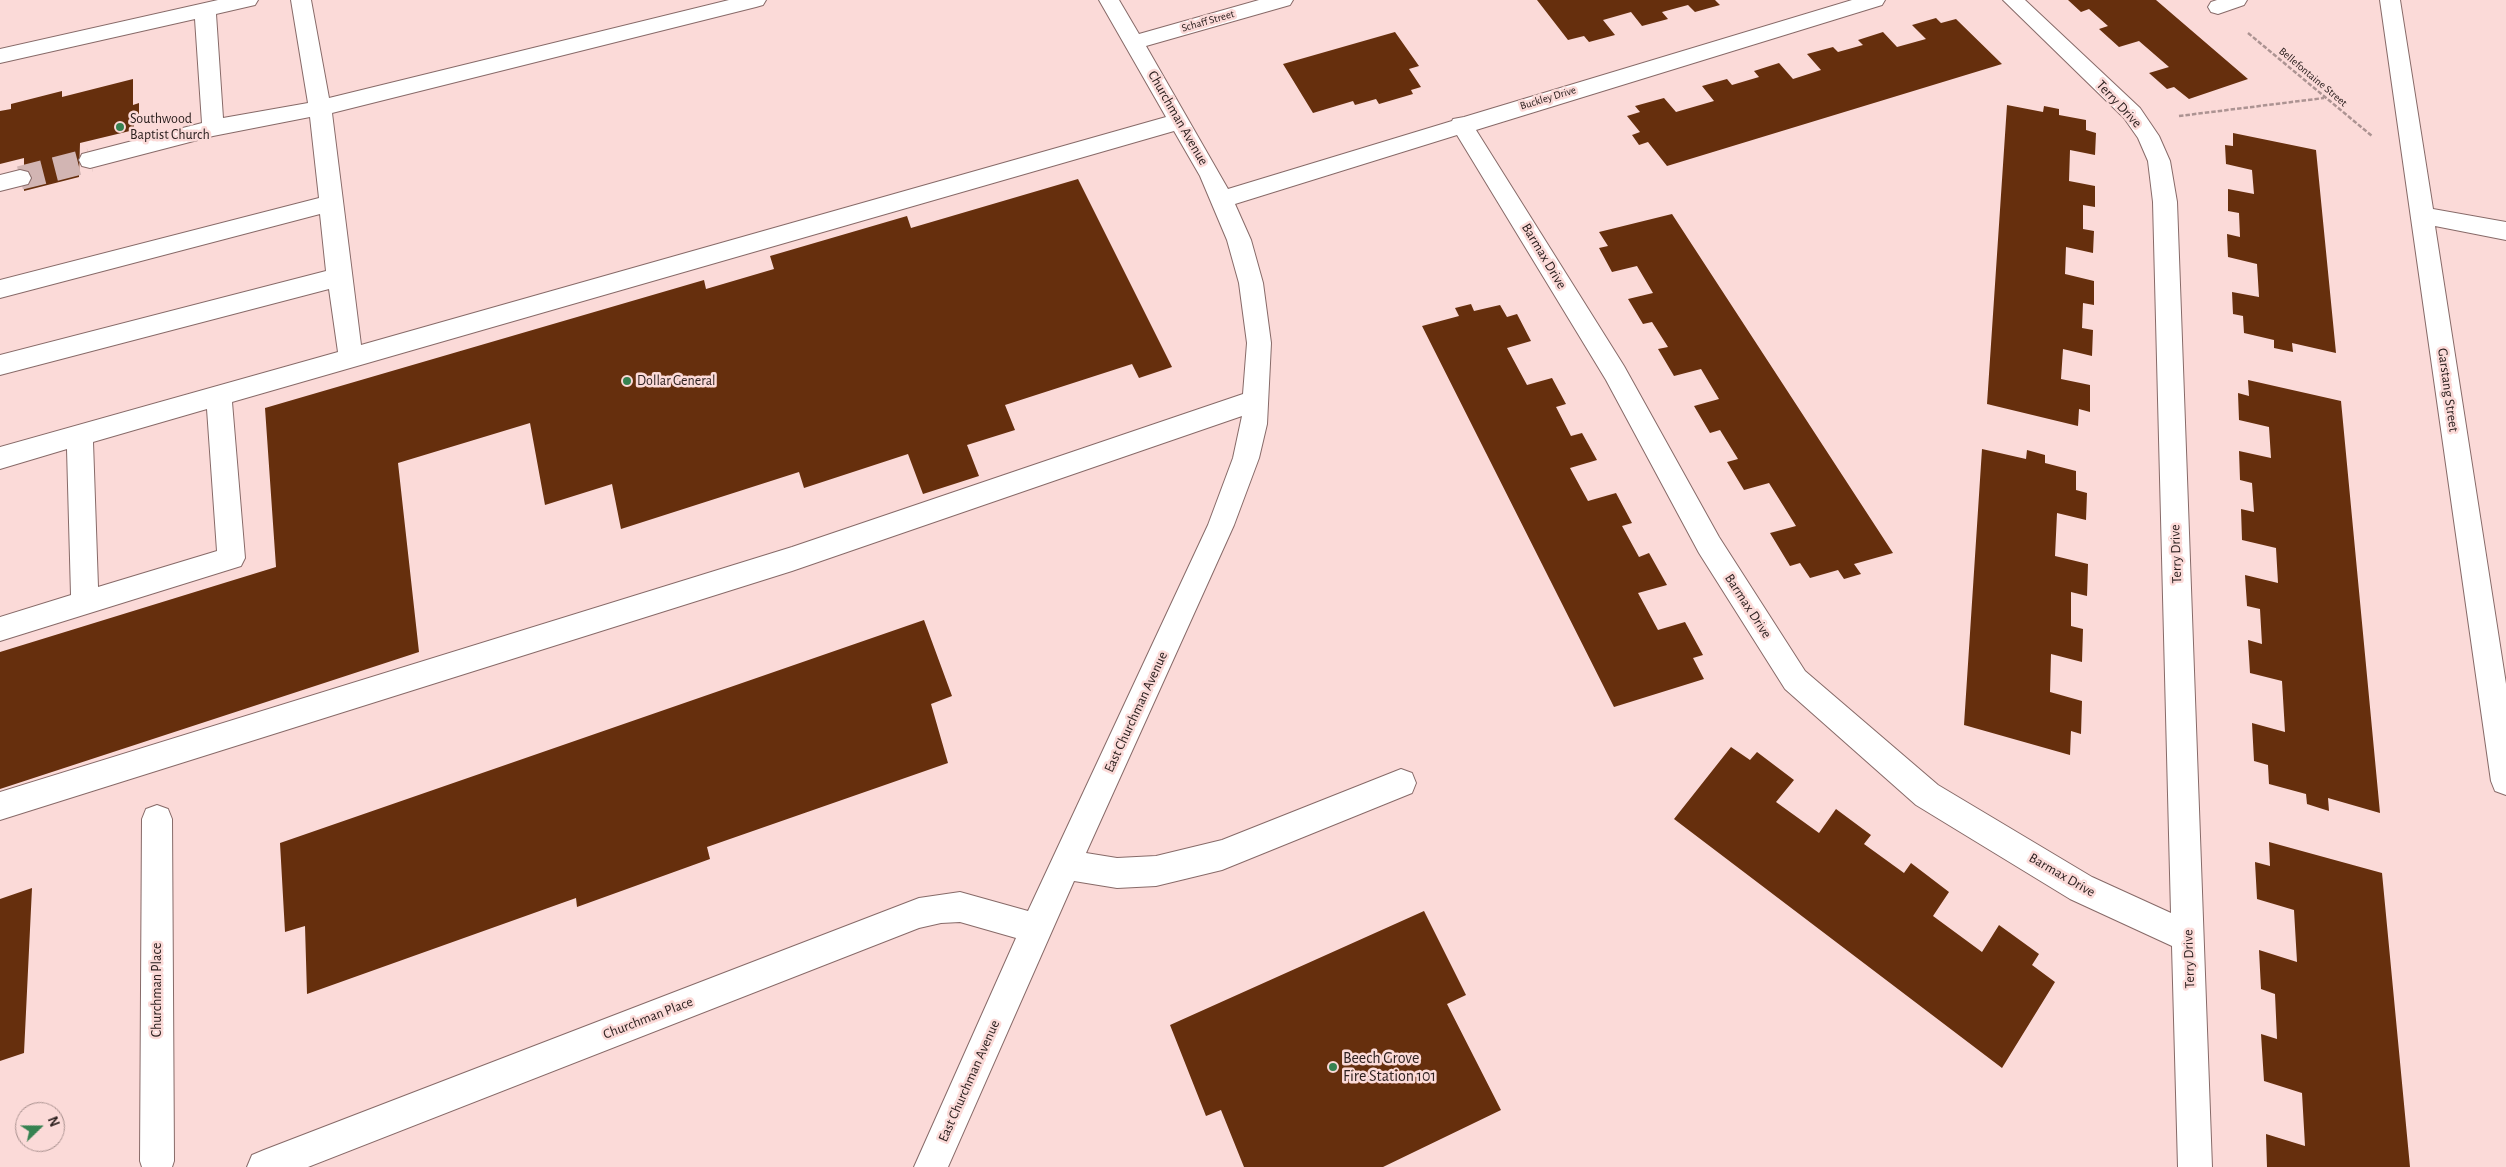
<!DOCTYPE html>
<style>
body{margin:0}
#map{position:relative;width:2506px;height:1167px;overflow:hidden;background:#fbdad8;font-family:"Alegreya Sans",sans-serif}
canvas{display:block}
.north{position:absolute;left:15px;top:1102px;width:50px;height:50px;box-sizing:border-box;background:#fbdad8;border:1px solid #a8908e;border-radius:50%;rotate:68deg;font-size:14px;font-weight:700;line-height:20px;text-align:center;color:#2c201f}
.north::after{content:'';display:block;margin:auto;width:18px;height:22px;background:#368251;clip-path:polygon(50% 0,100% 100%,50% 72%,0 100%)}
</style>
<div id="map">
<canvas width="2506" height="1167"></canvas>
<div class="north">N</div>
</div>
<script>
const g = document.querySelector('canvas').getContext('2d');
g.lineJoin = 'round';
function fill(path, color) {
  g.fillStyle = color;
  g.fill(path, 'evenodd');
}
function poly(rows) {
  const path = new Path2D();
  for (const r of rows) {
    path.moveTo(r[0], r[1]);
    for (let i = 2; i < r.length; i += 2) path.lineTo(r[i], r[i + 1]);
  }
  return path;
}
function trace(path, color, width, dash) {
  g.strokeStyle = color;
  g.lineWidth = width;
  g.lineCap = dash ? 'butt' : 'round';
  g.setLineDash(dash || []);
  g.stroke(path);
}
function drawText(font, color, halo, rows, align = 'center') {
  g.font = font + ' "Alegreya Sans",sans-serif';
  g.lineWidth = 5;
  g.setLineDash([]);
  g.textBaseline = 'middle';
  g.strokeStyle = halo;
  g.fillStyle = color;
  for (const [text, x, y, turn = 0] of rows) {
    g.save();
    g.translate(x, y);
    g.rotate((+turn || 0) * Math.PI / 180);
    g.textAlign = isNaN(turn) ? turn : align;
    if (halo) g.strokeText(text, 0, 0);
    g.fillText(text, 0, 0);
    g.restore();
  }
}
const building = poly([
 [1537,0,1715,0,1720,5,1695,12,1688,5,1662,12,1668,19,1642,26,1631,12,1603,20,1615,35,1589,42,1584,36,1568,40],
 [2068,0,2156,0,2248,79,2189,99,2174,87,2167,89,2149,73,2169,67,2139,41,2119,47,2099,29,2108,26,2089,9,2081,12],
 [1936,18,1941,23,1956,19,2002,64,1667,166,1648,142,1639,145,1632,135,1640,132,1627,116,1640,112,1635,106,1664,98,1676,112,1714,101,1702,86,1727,79,1732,85,1759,77,1754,71,1779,63,1793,79,1821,70,1807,54,1833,47,1838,52,1863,45,1858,40,1883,32,1897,47,1926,39,1912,25],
 [1395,32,1419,66,1409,69,1421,87,1411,90,1413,94,1379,104,1376,99,1355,105,1353,101,1313,113,1283,64],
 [133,79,133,105,139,103,139,117,134,118,134,130,80,143,79,177,24,191,24,158,0,164,0,111,11,109,11,104,62,91,62,97],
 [2007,105,2043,112,2044,106,2059,109,2059,115,2086,120,2086,130,2096,133,2095,155,2070,150,2069,181,2095,186,2095,207,2083,205,2083,229,2094,231,2093,253,2066,247,2065,274,2094,281,2094,305,2083,303,2082,328,2093,330,2092,356,2063,349,2061,379,2090,385,2090,412,2079,409,2078,426,1987,404],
 [2233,133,2316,150,2336,353,2292,343,2293,352,2274,348,2274,340,2244,333,2243,316,2233,314,2232,292,2259,297,2257,264,2228,257,2227,234,2240,237,2239,213,2228,211,2228,189,2254,194,2252,170,2226,164,2225,145,2233,146],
 [1078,179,1172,367,1139,378,1132,364,1005,405,1015,430,967,445,979,476,923,494,908,454,804,488,799,472,621,529,612,484,545,505,530,423,398,463,419,652,0,789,0,652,276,567,265,408,704,280,706,289,774,269,770,256,907,216,911,228],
 [1672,214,1893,553,1854,564,1861,574,1844,579,1838,570,1810,578,1800,563,1790,566,1770,533,1796,526,1769,483,1744,490,1727,462,1738,459,1720,430,1710,433,1694,406,1719,399,1701,369,1674,376,1658,349,1668,347,1652,322,1643,324,1628,299,1653,293,1637,266,1612,272,1599,248,1608,246,1599,232],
 [1471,304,1474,311,1500,305,1507,317,1517,314,1531,341,1507,348,1527,385,1552,378,1566,404,1556,407,1571,436,1582,433,1597,460,1570,468,1588,501,1616,493,1632,523,1622,526,1639,557,1649,553,1667,585,1638,593,1658,630,1685,622,1703,655,1693,658,1704,679,1614,707,1422,326,1459,316,1455,308],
 [2248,380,2341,401,2380,813,2328,798,2329,811,2307,804,2306,794,2269,784,2268,765,2254,761,2252,723,2285,732,2282,681,2250,673,2248,640,2262,644,2260,609,2247,606,2245,575,2278,583,2276,548,2242,540,2241,509,2254,512,2252,483,2240,480,2239,451,2271,458,2269,427,2239,420,2238,393,2249,396],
 [1982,449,2026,459,2027,450,2045,455,2045,463,2076,471,2076,490,2087,493,2086,520,2057,513,2055,556,2088,564,2087,596,2071,592,2071,626,2083,629,2082,662,2051,654,2050,692,2082,701,2081,734,2071,731,2070,755,1964,725],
 [924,620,952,696,931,704,948,763,707,847,710,859,577,907,576,898,307,994,305,926,285,932,280,843],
 [1731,747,1750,760,1757,752,1794,780,1776,802,1819,833,1836,809,1871,835,1864,844,1904,873,1911,863,1949,892,1933,916,1982,952,1999,925,2039,954,2032,965,2055,982,2002,1068,1674,819],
 [2269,842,2382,873,2410,1167,2267,1167,2266,1134,2305,1146,2302,1093,2264,1081,2261,1034,2277,1039,2275,994,2261,989,2259,950,2297,962,2294,910,2257,899,2255,862,2270,866],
 [32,888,24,1053,0,1061,0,899],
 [1424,911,1466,995,1447,1004,1501,1110,1383,1167,1244,1167,1221,1110,1206,1116,1170,1025]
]);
const minorTunnel = poly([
 [20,178,90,160]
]);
const path = poly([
 [2248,33,2372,136],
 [2179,116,2324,98]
]);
const minor = poly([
 [218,0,258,0,255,5,216,14,223,118,308,103,291,0,311,0,329,98,729,0,766,0,763,5,756,7,332,113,361,345,1166,117,1099,0,1119,0,1139,34,1259,0,1293,0,1290,5,1146,46,1228,189,1452,121,1453,119,1464,117,1852,0,1885,0,1882,5,1476,130,1624,366,1719,537,1805,671,1938,785,2092,877,2171,913,2153,202,2148,161,2138,138,2124,118,2003,0,2025,0,2140,108,2159,136,2170,161,2177,202,2212,1167,2178,1167,2172,946,2070,899,1916,805,1785,689,1699,553,1606,380,1457,135,1235,204,1251,240,1263,283,1271,343,1267,424,1259,458,1234,525,1086,853,1117,858,1156,856,1222,840,1401,769,1412,773,1416,783,1412,793,1222,870,1156,886,1117,888,1074,881,948,1167,914,1167,1016,938,960,922,941,923,919,928,308,1167,247,1167,252,1155,264,1150,919,898,960,892,1028,911,1208,525,1233,458,1242,416,792,571,0,820,0,792,792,547,1243,394,1247,343,1239,283,1227,240,1200,176,1174,131,232,402,245,558,241,566,0,641,0,617,71,595,67,449,0,469,0,447,338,352,329,289,0,375,0,355,326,271,320,214,0,298,0,280,319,198,310,117,213,136,90,168,82,166,79,160,82,154,202,123,195,19,0,63,0,49,218,0],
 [207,409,217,551,98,587,93,442,207,409],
 [2217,0,2247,0,2244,5,2218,14,2211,12,2208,7,2211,2,2217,0],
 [2380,0,2400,0,2433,209,2506,222,2506,240,2435,226,2506,684,2506,795,2495,791,2491,781,2380,0],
 [20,170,28,172,31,178,28,184,0,191,0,175,20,170],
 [157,805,168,809,172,819,174,1161,172,1167,142,1167,140,1161,142,819,146,809,157,805]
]);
const markers = [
 [120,127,5,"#368251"],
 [627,381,5,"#368251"],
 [1333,1067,5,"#368251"]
];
const farStreetnames = [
 ["Schaff Street",1208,21,-16],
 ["Bellefontaine Street",2313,77,40],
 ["Buckley Drive",1548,98,-17]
];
const streetNames = [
 ["Terry Drive",2119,104,47],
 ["Churchman Avenue",1178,118,60],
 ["Barmax Drive",1544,256,59],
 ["Garstang Street",2448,390,82],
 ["Terry Drive",2176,554,-92],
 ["Barmax Drive",1748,606,57],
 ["East Churchman Avenue",1136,712,-65],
 ["Barmax Drive",2062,875,30],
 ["Terry Drive",2189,959,-92],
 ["Churchman Place",157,990,-90],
 ["Churchman Place",648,1018,-21],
 ["East Churchman Avenue",969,1081,-66]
];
const poiNames = [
 ["Southwood",130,119],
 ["Baptist Church",130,135],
 ["Dollar General",637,381]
];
const nearPoinames = [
 ["Beech Grove",1343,1058],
 ["Fire Station 101",1343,1076]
];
fill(building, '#662f0d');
trace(minorTunnel, '#d2b5b3', 24, [24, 12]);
trace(minor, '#876a68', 2);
trace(path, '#ac9392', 2.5, [4.5, 2]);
fill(minor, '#fff');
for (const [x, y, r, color] of markers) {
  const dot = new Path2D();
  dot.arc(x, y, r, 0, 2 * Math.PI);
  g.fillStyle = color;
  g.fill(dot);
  trace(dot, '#fbdad8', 2);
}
drawText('11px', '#2c201f', '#fbdad8', farStreetnames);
drawText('14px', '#2c201f', '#fbdad8', streetNames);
drawText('14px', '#2c201f', '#fbdad8', poiNames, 'left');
drawText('16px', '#2c201f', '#fbdad8', nearPoinames, 'left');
</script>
